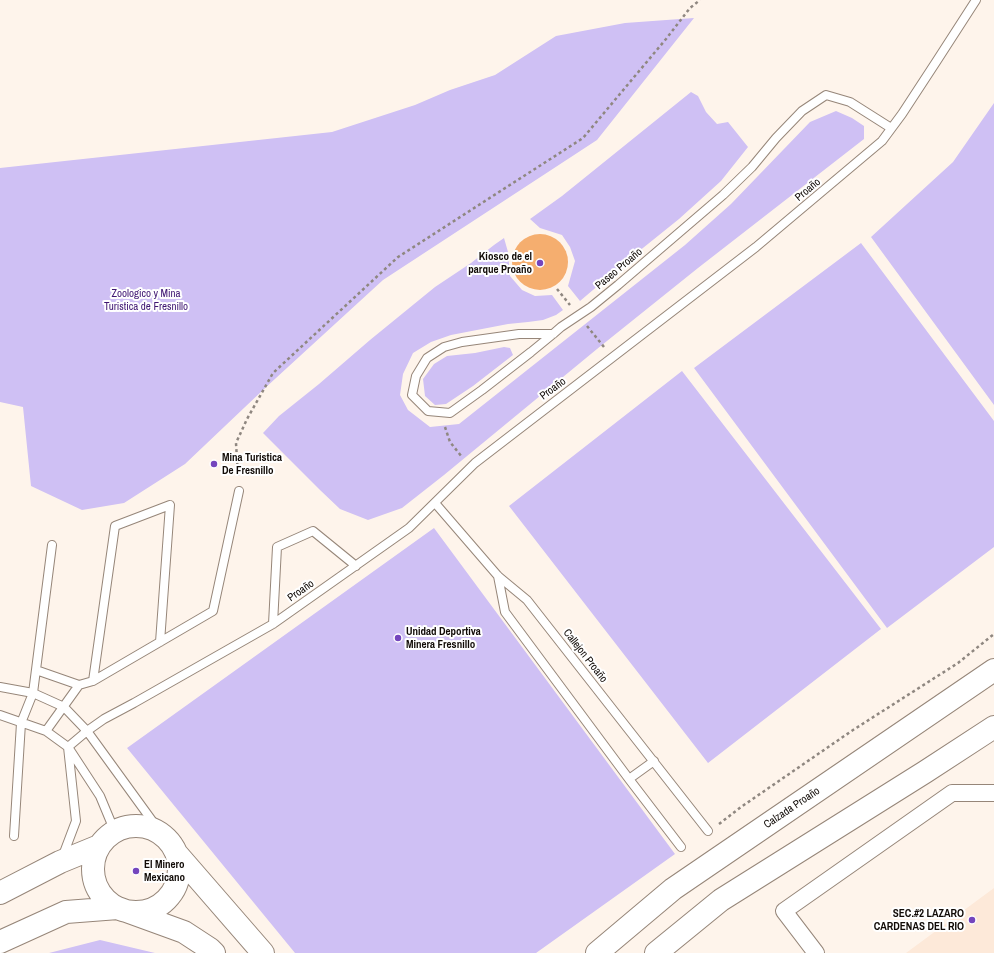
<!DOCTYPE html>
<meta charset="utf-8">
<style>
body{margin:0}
canvas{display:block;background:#fef4eb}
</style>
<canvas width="994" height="953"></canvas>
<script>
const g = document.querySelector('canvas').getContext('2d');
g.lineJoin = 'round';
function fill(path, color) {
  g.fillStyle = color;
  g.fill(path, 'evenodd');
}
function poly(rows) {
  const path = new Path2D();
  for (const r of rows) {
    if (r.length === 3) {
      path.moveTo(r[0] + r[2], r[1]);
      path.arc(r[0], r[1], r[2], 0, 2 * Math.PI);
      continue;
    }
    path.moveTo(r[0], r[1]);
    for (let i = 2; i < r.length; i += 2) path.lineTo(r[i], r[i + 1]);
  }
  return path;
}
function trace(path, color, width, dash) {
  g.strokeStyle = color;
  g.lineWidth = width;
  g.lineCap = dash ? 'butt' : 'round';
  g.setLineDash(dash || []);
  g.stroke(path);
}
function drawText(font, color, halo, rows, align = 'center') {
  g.font = font + ' "Archivo Narrow",sans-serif';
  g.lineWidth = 4;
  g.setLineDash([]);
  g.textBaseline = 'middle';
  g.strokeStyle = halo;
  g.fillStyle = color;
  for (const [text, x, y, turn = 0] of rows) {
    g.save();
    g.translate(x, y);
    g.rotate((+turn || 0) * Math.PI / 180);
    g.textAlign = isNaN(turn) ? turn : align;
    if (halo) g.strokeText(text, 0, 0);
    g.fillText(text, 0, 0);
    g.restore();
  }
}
const built = poly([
 [994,888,994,953,906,953]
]);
const green = poly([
 [694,18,597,140,383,280,264,389,185,464,124,503,82,510,31,486,23,407,0,402,0,168,332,132,415,105,450,90,495,75,556,36,625,23],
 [691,92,698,96,706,112,717,124,728,122,748,147,721,181,679,219,633,256,580,301,568,286,575,261,570,247,562,235,540,228,530,219,562,196],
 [994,103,994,405,871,237,953,162],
 [836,111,852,118,864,126,864,139,698,268,597,349,444,475,402,508,368,520,340,509,320,490,263,433,279,416,319,384,370,340,435,287,471,263,494,245,504,238,508,252,510,276,522,290,535,296,552,295,563,310,556,315,543,320,528,322,508,324,451,335,431,342,413,353,403,374,400,395,408,410,430,427,459,424,685,245,731,204,810,122],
 [861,243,994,421,994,547,887,628,694,368],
 [504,347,510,348,513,355,473,386,446,404,435,405,425,396,423,379,434,364,447,356,475,353],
 [682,371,881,629,708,763,509,506],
 [434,528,675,854,536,953,295,953,127,748],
 [100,940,155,953,49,953]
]);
const building = poly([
 [540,262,28]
]);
const path = poly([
 [557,289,570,305],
 [587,326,604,347],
 [445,427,450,442,462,457],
 [238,476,236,443,247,419,273,373,398,257,583,138,666,39,690,8,700,0],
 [719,824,741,807,853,730,958,663,994,634]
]);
const lane = poly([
 [553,334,519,334,462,342,444,347,427,358,416,376,412,395,428,411,450,413,482,390,531,352,553,334,561,327,591,307,618,285,723,195,752,167,776,138,802,111,826,95,850,102,891,128],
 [435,503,498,576,527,600,708,831],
 [498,576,505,612,629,779,681,847],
 [273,624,277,547,313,531,356,566],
 [36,670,79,685],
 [93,681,115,526,170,505,160,642],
 [0,687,33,693,64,707,87,731,161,833],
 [0,715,46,731,68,747,100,796,115,832],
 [46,731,79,685,93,681,213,611,239,491],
 [629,779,654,761],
 [14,836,21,723,33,693,52,545],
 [62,858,76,821,68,747,87,731,104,719,134,703,273,624,409,528,475,463,756,247,882,141,902,114,936,62,976,0]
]);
const street = poly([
 [816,953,784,911,952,793,994,793]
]);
const secondary = poly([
 [136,869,43],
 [177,854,263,953],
 [0,893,60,862,99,846],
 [0,942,66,912,118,908,184,932,210,949,214,953],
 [597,953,673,889,994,670],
 [656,953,721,900,925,772,994,727]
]);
const markers = [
 [540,263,4,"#7445bd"],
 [214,464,4,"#7445bd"],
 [398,638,4,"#7445bd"],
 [136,871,4,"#7445bd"],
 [972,920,4,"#7445bd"]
];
const streetNames = [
 ["Proaño",808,190,-40],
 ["Paseo Proaño",619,269,-40],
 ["Proaño",553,389,-37],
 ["Proaño",301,591,-35],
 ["Callejon Proaño",585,656,52],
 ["Calzada Proaño",792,808,-34]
];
const poiNames = [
 ["Kiosco de el",532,257,"right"],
 ["parque Proaño",532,270,"right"],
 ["Mina Turistica",222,458],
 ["De Fresnillo",222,471],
 ["Unidad Deportiva",406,632],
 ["Minera Fresnillo",406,645],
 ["El Minero",144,865],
 ["Mexicano",144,878],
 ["SEC.#2 LAZARO",964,914,"right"],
 ["CARDENAS DEL RIO",964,927,"right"]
];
const parkNames = [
 ["Zoologico y Mina",146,294],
 ["Turistica de Fresnillo",146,307]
];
fill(built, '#fde9d9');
fill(green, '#cfc0f4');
fill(building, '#f5ae6f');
trace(lane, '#968679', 10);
trace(street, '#968679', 18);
trace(secondary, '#968679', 24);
trace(path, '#8f8780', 2.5, [3, 3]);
trace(lane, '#fff', 8);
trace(street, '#fff', 16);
trace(secondary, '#fff', 22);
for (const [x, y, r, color] of markers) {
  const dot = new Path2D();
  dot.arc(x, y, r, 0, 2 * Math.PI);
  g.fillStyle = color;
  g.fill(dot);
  trace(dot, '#fff', 1.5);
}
drawText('11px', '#110b07', '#fff', streetNames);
drawText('bold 11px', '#110b07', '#fff', poiNames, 'left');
drawText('11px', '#3f1672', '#fff', parkNames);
</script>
